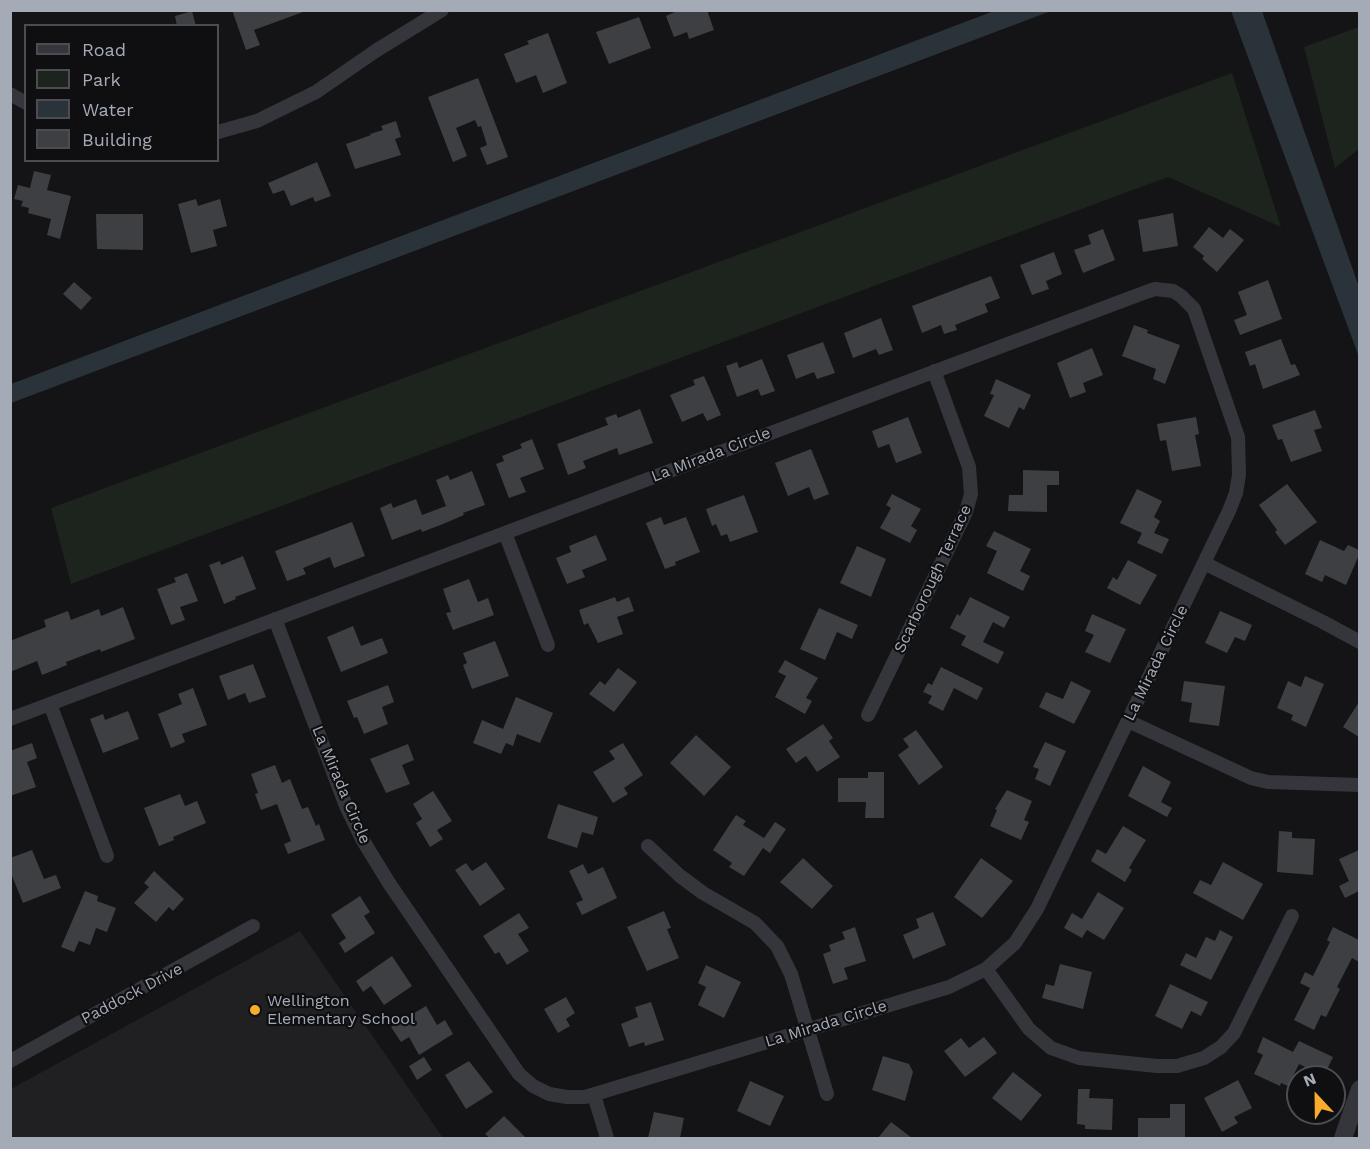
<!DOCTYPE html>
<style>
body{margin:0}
#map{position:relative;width:1370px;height:1149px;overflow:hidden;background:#141416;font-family:"Work Sans",sans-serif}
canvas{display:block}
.frame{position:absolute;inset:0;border:12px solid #a5abb6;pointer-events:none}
.legend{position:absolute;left:24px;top:24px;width:195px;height:138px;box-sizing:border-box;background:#0f0f11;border:2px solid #4b4d53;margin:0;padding:8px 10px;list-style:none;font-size:18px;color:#a5abb6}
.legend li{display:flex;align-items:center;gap:12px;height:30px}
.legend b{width:30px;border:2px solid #4b4d53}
.north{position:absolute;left:1286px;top:1065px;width:60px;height:60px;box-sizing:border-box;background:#0f0f11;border:2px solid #4b4d53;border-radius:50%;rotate:338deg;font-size:16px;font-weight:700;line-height:24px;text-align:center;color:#a5abb6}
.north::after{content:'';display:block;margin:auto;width:21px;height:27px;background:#f7ad2b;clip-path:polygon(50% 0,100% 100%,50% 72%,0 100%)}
</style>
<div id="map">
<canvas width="1370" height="1149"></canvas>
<div class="frame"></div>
<ul class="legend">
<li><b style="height:8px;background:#35363b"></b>Road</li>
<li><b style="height:16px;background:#1c241d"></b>Park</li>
<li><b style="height:16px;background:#2a333a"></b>Water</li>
<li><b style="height:16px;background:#3e3f43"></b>Building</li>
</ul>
<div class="north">N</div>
</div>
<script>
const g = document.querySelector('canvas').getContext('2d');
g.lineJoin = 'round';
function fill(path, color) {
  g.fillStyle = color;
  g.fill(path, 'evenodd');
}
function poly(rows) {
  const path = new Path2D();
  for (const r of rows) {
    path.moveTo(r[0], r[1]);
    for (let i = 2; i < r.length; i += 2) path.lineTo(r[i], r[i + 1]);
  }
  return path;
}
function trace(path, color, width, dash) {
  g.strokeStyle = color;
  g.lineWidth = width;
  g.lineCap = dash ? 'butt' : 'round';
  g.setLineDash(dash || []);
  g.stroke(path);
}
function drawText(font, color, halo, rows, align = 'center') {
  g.font = font + ' "Work Sans",sans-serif';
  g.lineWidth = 4.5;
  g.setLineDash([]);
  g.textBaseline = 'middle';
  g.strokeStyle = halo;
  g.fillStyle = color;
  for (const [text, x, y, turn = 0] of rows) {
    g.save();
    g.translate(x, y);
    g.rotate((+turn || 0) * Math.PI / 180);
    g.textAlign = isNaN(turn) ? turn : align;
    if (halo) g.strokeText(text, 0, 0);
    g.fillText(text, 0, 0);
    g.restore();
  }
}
const built = poly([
 [300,931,443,1138,11,1138,11,1089]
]);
const green = poly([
 [1359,27,1359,149,1335,168,1304,47],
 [1232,73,1281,227,1168,177,71,584,51,508]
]);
const water = poly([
 [994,11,1051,11,11,403,11,384],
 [1231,11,1262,11,1359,287,1359,357]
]);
const building = poly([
 [232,10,303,10,303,12,254,30,260,45,246,50],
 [679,10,707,10,714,30,689,39,687,32,674,37,666,16],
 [192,11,196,26,177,26,175,16],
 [639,17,651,48,609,64,596,32],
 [548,33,567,83,543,93,536,75,516,83,504,54,529,44,527,41],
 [478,78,508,157,487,165,480,148,487,145,481,126,478,127,475,120,456,128,467,156,453,162,428,97],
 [396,121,401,137,395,139,401,155,355,169,346,144,371,135,370,134,383,130,381,126],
 [317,162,331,196,315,202,313,197,291,206,284,190,273,194,268,183],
 [34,171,51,175,47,190,71,196,60,239,47,235,51,219,28,213,29,208,21,206,23,201,14,199,18,185,30,188],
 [196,199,198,206,220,199,227,226,213,230,217,246,191,253,178,204],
 [1173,213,1178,246,1143,252,1138,220],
 [96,214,143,214,143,250,97,249],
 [1209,227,1223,238,1230,229,1244,240,1217,272,1202,259,1204,256,1193,247],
 [1103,229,1115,260,1083,273,1074,250,1091,244,1088,235],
 [1054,252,1062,274,1046,281,1049,289,1032,295,1020,265],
 [991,276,1000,298,985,304,988,312,955,325,957,330,944,334,941,325,922,333,912,306],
 [1268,280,1282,319,1240,335,1234,320,1247,315,1238,292],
 [74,282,92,298,81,310,63,294],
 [881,318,893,350,879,355,876,349,853,358,844,333],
 [1134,325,1148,330,1147,333,1180,345,1165,384,1153,379,1156,369,1122,356],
 [1281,339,1291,365,1295,364,1300,375,1263,389,1255,364,1250,366,1245,352],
 [823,342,835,373,817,379,814,372,796,379,787,355],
 [1092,348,1103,375,1083,383,1086,392,1070,398,1057,363],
 [762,359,775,391,761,396,758,389,737,397,726,366,737,362,739,368],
 [704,376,721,415,707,421,703,413,682,422,670,395,695,385,693,380],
 [996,379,1031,395,1024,410,1019,407,1009,428,984,416,994,395,990,394],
 [640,409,653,443,619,455,617,448,583,461,586,468,568,475,557,444,608,425,605,418,616,414,618,418],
 [1315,410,1322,428,1314,430,1322,451,1291,462,1282,439,1278,440,1272,425],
 [908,417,922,453,896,463,889,444,878,448,872,431],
 [1196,417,1199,434,1195,435,1201,466,1172,471,1166,440,1160,441,1157,424],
 [532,439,544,469,520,478,526,492,509,498,496,464,504,461,502,456,522,448,520,444],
 [811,449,829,494,814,500,809,487,788,496,775,463],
 [1023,470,1059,471,1059,485,1047,485,1047,512,1008,511,1009,495,1023,495],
 [472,471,485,505,463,513,464,515,443,524,422,532,421,529,392,540,380,508,391,503,393,508,416,499,422,515,446,506,436,480,448,475,450,480],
 [1287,484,1317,522,1285,545,1275,532,1277,530,1259,505],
 [1137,489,1162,501,1154,517,1160,521,1154,533,1169,539,1162,554,1137,543,1142,533,1120,523],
 [892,494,921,509,911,526,917,530,910,543,880,528,891,508,886,505],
 [744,495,758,532,730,542,727,534,721,536,716,524,712,526,706,509],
 [661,517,664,525,686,517,700,552,675,562,676,565,665,569,646,523],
 [352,522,365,556,334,568,330,557,303,568,306,574,287,581,275,551],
 [994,531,1031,549,1020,571,1030,576,1023,591,987,573,997,551,986,546],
 [596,535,607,560,582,570,585,577,567,584,556,558,571,552,569,546],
 [1320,540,1344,551,1348,545,1359,550,1359,555,1346,585,1325,575,1322,582,1305,574],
 [857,546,886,559,871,597,840,583],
 [243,556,256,589,235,597,236,599,224,604,209,565,220,561,221,565],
 [1128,560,1157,575,1140,605,1107,588,1113,577,1117,580],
 [187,573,198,601,180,607,185,620,171,625,157,589,176,582,174,578],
 [469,579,478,602,488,598,494,615,453,630,446,613,451,612,443,589],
 [615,597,617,602,629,597,634,611,617,617,623,634,598,643,588,623,584,625,579,610],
 [970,597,1010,617,1004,628,993,622,983,642,1004,652,998,664,961,645,966,636,950,628,957,614,960,616],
 [123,607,135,639,101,652,100,649,66,662,67,665,42,675,37,661,10,672,10,641,46,627,44,620,68,611,71,620,99,609,101,616],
 [819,608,858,625,852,639,837,632,825,660,800,649],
 [1220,611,1252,625,1245,641,1235,637,1227,653,1205,643],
 [1092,614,1126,629,1110,663,1085,652,1094,635,1085,631],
 [353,626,361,646,382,638,388,653,341,672,327,637],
 [495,641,509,676,472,689,463,665,467,663,463,653],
 [785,660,818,678,806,698,812,701,805,714,775,697,786,676,778,672],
 [253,664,266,697,249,703,245,693,228,700,219,676],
 [941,667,983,688,977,700,954,688,943,711,928,703,932,696,923,692,928,683,932,685],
 [618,668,637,682,614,712,589,694,600,681,605,685],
 [1305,676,1324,684,1306,727,1291,720,1293,715,1277,708,1288,681,1301,687],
 [1071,681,1091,691,1074,724,1039,707,1046,692,1063,699],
 [1184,681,1225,686,1219,726,1189,722,1192,703,1181,701],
 [388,685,394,702,382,707,388,724,364,734,357,717,354,718,347,701],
 [193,688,207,725,182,734,185,742,171,748,158,714,182,704,178,694],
 [516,697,553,713,540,743,517,734,513,746,506,743,501,754,473,743,482,720,503,729],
 [1359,702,1359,737,1343,727],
 [128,711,139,739,103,753,90,719,103,714,105,720],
 [823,724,833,738,829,741,840,757,817,772,806,756,796,763,786,749],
 [916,730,943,767,919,785,898,755,909,747,903,739],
 [696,735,731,767,704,796,670,763],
 [1045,742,1066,751,1050,786,1035,779,1039,769,1033,767],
 [32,743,37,758,27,762,36,787,10,796,10,751],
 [623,743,643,775,624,788,628,794,613,803,593,772,615,759,609,751],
 [408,744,414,760,402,765,410,784,386,793,370,759],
 [275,765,282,783,290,779,302,809,308,807,316,826,319,824,325,840,288,854,284,844,291,841,277,804,261,810,255,794,258,793,251,774],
 [1143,766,1171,782,1161,802,1172,808,1167,817,1128,796],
 [868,772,884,772,884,818,865,818,866,802,838,802,838,778,868,778],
 [1007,790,1032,801,1024,820,1029,822,1021,840,990,826,997,810,995,809],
 [433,791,452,821,437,830,443,839,430,847,416,823,422,819,413,804],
 [180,794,185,806,197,801,206,823,173,837,174,840,159,846,144,808],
 [558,804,598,817,593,835,582,832,577,848,547,838],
 [736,815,746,821,743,825,764,838,775,822,786,829,770,853,763,848,744,876,729,867,732,863,713,850],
 [1123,826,1146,840,1129,868,1132,870,1125,882,1091,861,1097,849,1106,854],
 [1279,831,1292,832,1292,838,1315,839,1313,875,1277,872],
 [32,850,44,879,56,875,61,888,23,903,10,871,10,858],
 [1359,850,1359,891,1345,898,1339,886,1349,881,1339,859],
 [803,858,833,886,812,909,780,882],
 [981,858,1013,881,982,918,954,897],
 [486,862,505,889,480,906,455,870,466,863,472,871],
 [1223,862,1263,884,1243,920,1193,893,1200,880,1211,885],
 [583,864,588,874,603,867,617,898,582,915,576,903,583,900,569,871],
 [154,871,184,899,173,911,169,907,156,922,134,903,149,887,144,883],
 [85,891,98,896,97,901,116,908,107,932,96,928,90,945,79,941,74,952,61,947],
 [1098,892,1124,908,1104,940,1087,930,1082,938,1064,928,1072,913,1082,919],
 [360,896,370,912,364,916,375,933,345,953,339,943,346,938,331,915],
 [664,911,671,928,667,929,679,958,647,971,627,927],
 [933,912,946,945,913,959,903,935,919,928,916,919],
 [519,913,529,928,518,934,529,951,507,965,499,952,495,954,483,936],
 [855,927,866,961,844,968,848,979,833,984,823,954,831,951,829,945,845,939,842,932],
 [1333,927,1359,940,1359,962,1352,958,1337,987,1340,989,1326,1017,1321,1015,1314,1030,1294,1020,1310,988,1300,983,1305,972,1313,976,1330,942,1327,940],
 [1220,930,1233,937,1211,980,1180,965,1186,953,1196,958,1206,937,1215,941],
 [392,956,412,986,384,1005,371,986,363,992,356,981],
 [1060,964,1092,972,1083,1009,1042,998,1046,984,1054,986],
 [706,965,741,982,724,1018,698,1005,706,987,698,983],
 [1170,984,1208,1002,1201,1016,1191,1011,1182,1029,1155,1016],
 [566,997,575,1013,566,1019,570,1026,558,1033,544,1009],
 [651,1002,664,1040,645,1046,644,1042,629,1047,621,1024,638,1017,635,1007],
 [426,1006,437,1025,445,1020,453,1034,419,1055,409,1037,401,1042,391,1027],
 [984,1037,997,1053,965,1077,944,1051,961,1038,969,1048],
 [1263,1037,1293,1052,1299,1041,1333,1057,1324,1076,1299,1064,1288,1086,1281,1083,1280,1086,1254,1074,1263,1055,1257,1052],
 [883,1056,909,1064,913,1072,905,1101,872,1090],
 [424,1057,432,1070,417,1080,409,1066],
 [469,1061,493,1092,466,1109,445,1075],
 [1013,1072,1042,1095,1021,1121,992,1098],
 [1238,1080,1252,1108,1234,1117,1238,1123,1222,1132,1204,1098],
 [750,1081,784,1096,770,1126,737,1111],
 [1078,1089,1090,1089,1089,1098,1113,1099,1112,1130,1085,1129,1085,1125,1077,1124],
 [1170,1104,1185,1104,1185,1138,1138,1138,1138,1118,1170,1118],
 [654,1112,684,1118,680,1138,648,1138],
 [504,1116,526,1138,490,1138,485,1134],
 [891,1122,912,1138,878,1138]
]);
const minor = poly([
 [10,94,26,103],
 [218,132,257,121,316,92,377,50,442,10],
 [505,533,548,645],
 [1204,563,1323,622,1360,642],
 [50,704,107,856],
 [868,715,966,512,971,494,969,467,934,371],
 [10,719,1146,292,1155,289,1173,291,1181,296,1194,309,1238,437,1239,475,1236,493,1229,511,1037,909,1015,943,986,969,949,987,585,1097,567,1097,549,1094,533,1086,519,1074,389,883,362,839,346,806,275,619],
 [1128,721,1251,778,1268,782,1360,785],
 [648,846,680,876,703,893,755,923,777,946,791,974,827,1094],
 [986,969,1029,1029,1051,1048,1079,1058,1157,1066,1177,1066,1204,1058,1221,1047,1234,1033,1292,916],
 [10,1061,253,926],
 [594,1095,607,1138]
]);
const tertiary = poly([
 [1343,1138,1360,1089]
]);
const markers = [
 [255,1010,6,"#f7ad2b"]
];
const streetNames = [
 ["La Mirada Circle",711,455,-21],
 ["Scarborough Terrace",933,579,-65],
 ["La Mirada Circle",1156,663,-64],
 ["La Mirada Circle",341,785,67],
 ["Paddock Drive",132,994,-28],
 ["La Mirada Circle",826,1024,-17]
];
const poiNames = [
 ["Wellington",267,1001],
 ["Elementary School",267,1019]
];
fill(built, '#202023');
fill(green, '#1c241d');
fill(water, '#2a333a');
fill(building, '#3e3f43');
trace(minor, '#35363b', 14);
trace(tertiary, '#35363b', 18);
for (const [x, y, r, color] of markers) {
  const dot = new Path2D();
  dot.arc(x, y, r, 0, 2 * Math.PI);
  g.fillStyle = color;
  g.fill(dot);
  trace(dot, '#0f0f11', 2);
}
drawText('16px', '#a5abb6', '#0f0f11', streetNames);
drawText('16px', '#a5abb6', '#0f0f11', poiNames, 'left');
</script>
